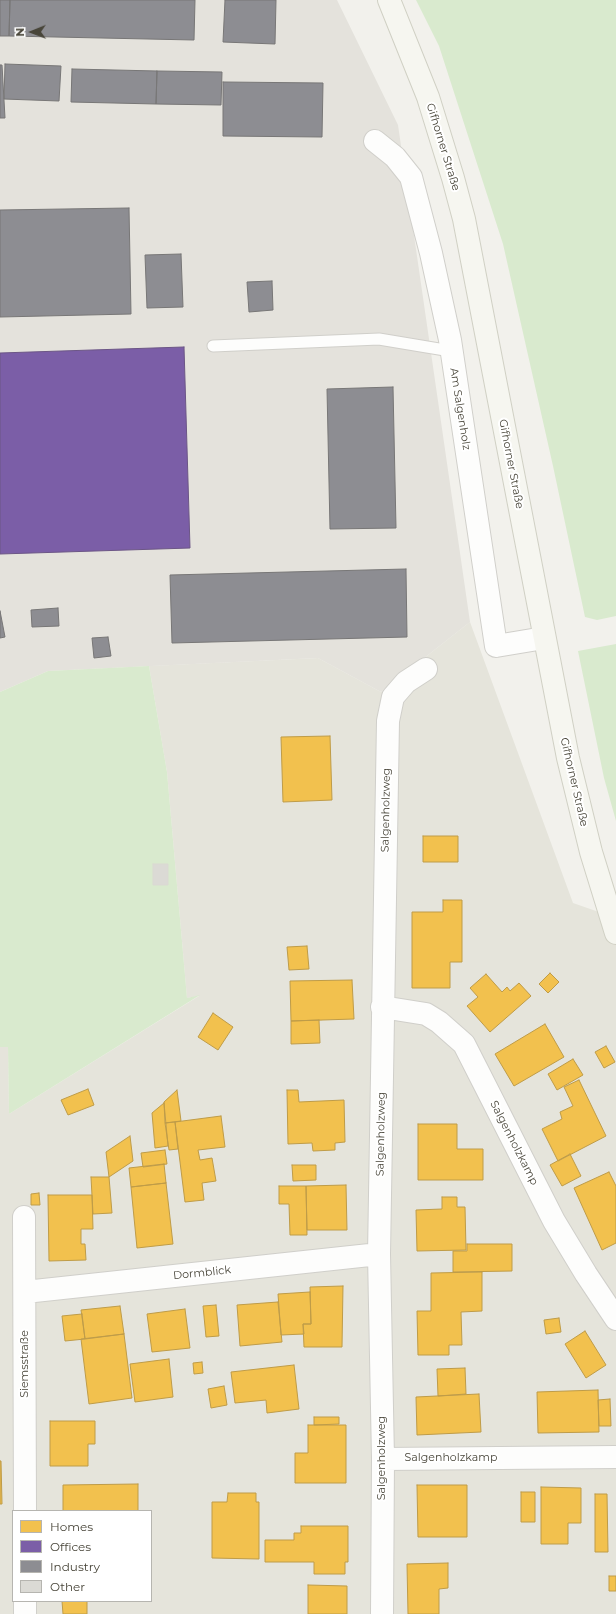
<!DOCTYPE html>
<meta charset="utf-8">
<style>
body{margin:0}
#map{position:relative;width:616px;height:1614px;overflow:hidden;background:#f2f1ec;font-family:Montserrat,sans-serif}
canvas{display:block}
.legend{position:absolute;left:12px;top:1510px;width:140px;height:92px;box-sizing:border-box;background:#fff;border:1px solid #b6b5b0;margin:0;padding:5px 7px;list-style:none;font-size:12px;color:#484539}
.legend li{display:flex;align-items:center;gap:8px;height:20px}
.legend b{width:20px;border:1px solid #b6b5b0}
.north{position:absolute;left:12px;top:12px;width:40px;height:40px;-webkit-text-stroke:3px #fff;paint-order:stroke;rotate:269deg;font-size:11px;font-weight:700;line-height:16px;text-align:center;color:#484539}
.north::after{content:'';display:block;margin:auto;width:14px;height:18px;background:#484539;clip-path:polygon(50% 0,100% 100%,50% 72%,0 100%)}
</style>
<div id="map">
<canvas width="616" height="1614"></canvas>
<ul class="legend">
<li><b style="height:11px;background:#f2c14e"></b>Homes</li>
<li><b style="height:11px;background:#7b5ea7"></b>Offices</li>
<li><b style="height:11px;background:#8d8d92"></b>Industry</li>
<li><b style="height:11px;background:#dbdad5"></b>Other</li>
</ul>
<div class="north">N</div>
</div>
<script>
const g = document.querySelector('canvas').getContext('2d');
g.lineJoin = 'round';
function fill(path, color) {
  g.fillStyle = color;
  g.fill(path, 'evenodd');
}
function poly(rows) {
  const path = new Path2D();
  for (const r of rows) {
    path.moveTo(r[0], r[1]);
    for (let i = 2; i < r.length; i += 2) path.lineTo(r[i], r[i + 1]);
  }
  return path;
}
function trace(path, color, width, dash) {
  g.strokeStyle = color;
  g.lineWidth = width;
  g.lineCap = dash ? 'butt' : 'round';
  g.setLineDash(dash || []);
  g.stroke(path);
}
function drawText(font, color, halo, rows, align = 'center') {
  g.font = font + ' Montserrat,sans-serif';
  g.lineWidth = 4;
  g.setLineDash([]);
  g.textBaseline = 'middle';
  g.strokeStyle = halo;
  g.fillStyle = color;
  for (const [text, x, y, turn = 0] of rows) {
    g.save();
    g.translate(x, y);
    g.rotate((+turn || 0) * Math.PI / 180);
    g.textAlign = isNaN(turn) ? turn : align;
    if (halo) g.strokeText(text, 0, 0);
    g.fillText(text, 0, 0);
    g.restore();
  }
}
const residential = poly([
 [470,622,573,903,616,918,616,1614,0,1614,0,1047,8,1047,9,1114,199,996,187,998,167,772,149,666,318,658,381,692],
 [13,1511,151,1511,151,1601,13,1601]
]);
const industrial = poly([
 [0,0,337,0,398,125,470,622,381,692,318,658,48,671,0,692]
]);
const green = poly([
 [416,0,616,0,616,616,597,620,585,617,553,466,503,244,439,46],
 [616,644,616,821,604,778,578,651],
 [149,666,167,772,187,998,200,995,9,1114,8,1047,0,1047,0,692,48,671]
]);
const homes = poly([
 [330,736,332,800,283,802,281,737,330,736],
 [423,836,458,836,458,862,423,862,423,836],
 [443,900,462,900,462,962,450,962,450,988,412,988,412,912,443,912,443,900],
 [307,946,309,969,289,970,287,947,307,946],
 [550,973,559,982,548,993,539,984,550,973],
 [486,974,502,992,507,987,510,991,519,983,531,996,490,1032,467,1006,478,997,470,988,486,974],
 [352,980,354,1019,291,1021,290,981,352,980],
 [213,1013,233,1027,218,1050,198,1037,213,1013],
 [319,1020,320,1043,291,1044,291,1021,319,1020],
 [545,1024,564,1057,514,1086,495,1054,545,1024],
 [606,1046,615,1062,604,1068,595,1052,606,1046],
 [573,1059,583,1075,557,1090,548,1074,573,1059],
 [579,1080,606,1136,558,1161,542,1129,562,1119,560,1112,573,1106,564,1087,579,1080],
 [88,1089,94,1105,68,1115,61,1100,88,1089],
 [177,1090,181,1121,165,1123,164,1102,177,1090],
 [287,1090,298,1090,299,1102,344,1100,345,1142,335,1143,335,1150,313,1151,312,1143,288,1144,287,1090],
 [164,1103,168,1146,155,1148,152,1113,164,1103],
 [221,1116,225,1147,198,1150,200,1160,212,1158,216,1181,202,1183,204,1200,185,1202,175,1122,221,1116],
 [175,1122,178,1149,169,1150,165,1123,175,1122],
 [418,1124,457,1124,457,1149,483,1149,483,1180,418,1180,418,1124],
 [130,1136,133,1161,109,1177,106,1152,130,1136],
 [165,1150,167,1164,143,1167,141,1153,165,1150],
 [570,1154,581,1176,562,1186,550,1165,570,1154],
 [164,1164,166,1183,131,1187,129,1168,164,1164],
 [292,1165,316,1165,316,1180,293,1181,292,1165],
 [609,1172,616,1186,616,1243,602,1250,574,1188,609,1172],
 [91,1177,109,1177,112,1213,93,1214,91,1177],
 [166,1183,173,1244,137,1248,131,1187,166,1183],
 [346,1185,347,1230,307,1230,306,1186,346,1185],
 [279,1186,306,1186,307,1235,290,1235,289,1204,279,1204,279,1186],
 [39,1193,40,1205,31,1205,31,1194,39,1193],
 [48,1195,92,1195,93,1229,81,1229,81,1244,85,1244,86,1260,49,1261,48,1195],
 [442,1197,457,1197,457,1207,465,1207,466,1250,417,1251,416,1210,442,1209,442,1197],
 [467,1244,512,1244,512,1271,453,1272,453,1251,467,1251,467,1244],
 [482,1272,482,1311,461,1312,462,1345,449,1345,449,1355,418,1355,417,1311,431,1311,431,1273,482,1272],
 [343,1286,342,1347,304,1347,303,1324,311,1324,310,1287,343,1286],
 [310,1292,311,1324,303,1324,304,1334,281,1335,278,1294,310,1292],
 [278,1302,282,1342,240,1346,237,1305,278,1302],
 [216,1305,219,1336,206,1337,203,1306,216,1305],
 [120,1306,124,1334,85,1339,81,1310,120,1306],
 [185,1309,190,1348,152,1352,147,1314,185,1309],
 [82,1314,85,1339,65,1341,62,1316,82,1314],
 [559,1318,561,1332,546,1334,544,1320,559,1318],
 [585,1331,606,1365,586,1378,565,1344,585,1331],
 [124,1334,132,1398,89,1404,81,1339,124,1334],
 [169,1359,173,1397,135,1402,130,1364,169,1359],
 [202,1362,203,1373,194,1374,193,1363,202,1362],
 [294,1365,299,1409,267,1413,266,1400,235,1403,231,1372,294,1365],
 [465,1368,466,1394,438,1396,437,1369,465,1368],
 [224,1386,227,1405,211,1408,208,1389,224,1386],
 [598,1390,599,1432,538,1433,537,1392,598,1390],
 [479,1394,481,1432,417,1435,416,1397,479,1394],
 [610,1399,611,1426,599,1426,598,1400,610,1399],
 [314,1417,339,1417,339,1424,314,1425,314,1417],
 [50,1421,95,1421,95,1444,88,1444,88,1466,50,1466,50,1421],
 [308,1425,346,1425,346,1483,295,1483,295,1453,308,1453,308,1425],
 [0,1461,1,1461,2,1504,0,1504,0,1461],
 [138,1484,138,1511,63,1511,63,1485,138,1484],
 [417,1485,467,1485,467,1537,418,1537,417,1485],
 [541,1487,581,1488,581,1523,568,1523,568,1544,541,1544,541,1487],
 [521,1492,535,1492,535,1522,521,1522,521,1492],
 [228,1493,256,1493,256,1502,259,1502,259,1559,212,1558,212,1502,227,1502,228,1493],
 [595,1494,607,1494,608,1552,595,1552,595,1494],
 [301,1526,348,1526,348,1562,345,1562,345,1574,314,1574,314,1562,265,1562,265,1540,294,1540,294,1533,301,1533,301,1526],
 [448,1563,448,1588,439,1589,439,1614,408,1614,407,1564,448,1563],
 [609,1576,616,1576,616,1591,609,1591,609,1576],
 [308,1585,347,1586,347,1614,308,1614,308,1585],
 [62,1601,87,1601,87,1614,63,1614,62,1601]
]);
const offices = poly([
 [184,347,190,548,0,554,0,353,184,347]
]);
const industry = poly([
 [0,0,10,0,9,36,0,36,0,0],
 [10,0,195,0,194,40,9,36,10,0],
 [225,0,276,0,275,44,223,42,225,0],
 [5,64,61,66,59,101,4,99,5,64],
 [0,65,2,65,5,118,0,118,0,65],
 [72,69,157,71,156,104,71,102,72,69],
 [157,71,222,72,221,105,156,104,157,71],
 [223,82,323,83,322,137,223,136,223,82],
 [129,208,131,314,0,317,0,210,129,208],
 [181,254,183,307,147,308,145,255,181,254],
 [272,281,273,310,249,312,247,282,272,281],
 [393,387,396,528,330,529,327,389,393,387],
 [406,569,407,637,172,643,170,575,406,569],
 [58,608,59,626,32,627,31,610,58,608],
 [0,611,5,637,0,638,0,611],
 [108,637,111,656,94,658,92,638,108,637]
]);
const building = poly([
 [153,864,168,864,168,885,153,885,153,864]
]);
const lane = poly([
 [213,346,379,339,451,351]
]);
const street = poly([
 [375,141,395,157,411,177,431,253,450,340,496,646,544,638],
 [382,1007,426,1014,439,1022,464,1044,554,1221,586,1274,616,1319],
 [24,1217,25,1511],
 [25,1292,379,1254],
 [383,1459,616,1457],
 [25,1614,25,1601],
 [382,1614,383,1459,379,1254,388,721,393,697,406,682,426,669]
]);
const secondary = poly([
 [389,0,428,97,453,178,464,219,568,758,591,852,616,933]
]);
const streetNames = [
 ["Gifhorner Straße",443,147,73],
 ["Am Salgenholz",460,409,81],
 ["Gifhorner Straße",511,464,79],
 ["Gifhorner Straße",574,782,77],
 ["Salgenholzweg",386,810,-89],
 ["Salgenholzweg",381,1134,-89],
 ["Salgenholzkamp",514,1143,63],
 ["Dormblick",202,1273,-6],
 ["Siemsstraße",25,1364,-90],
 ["Salgenholzweg",382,1458,-90],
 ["Salgenholzkamp",451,1458]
];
fill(residential, '#e5e4db');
fill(industrial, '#e4e2dc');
fill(green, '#d9eace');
fill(homes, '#f2c14e');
trace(homes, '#bf9c48', 1);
fill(offices, '#7b5ea7');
trace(offices, '#6c5686', 1);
fill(industry, '#8d8d92');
trace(industry, '#787777', 1);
fill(building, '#dbdad5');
trace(building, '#dad9d2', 1);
trace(lane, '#d0cfca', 13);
trace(street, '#d0cfca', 24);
trace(secondary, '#d0d0c4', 24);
trace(lane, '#fdfdfc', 11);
trace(street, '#fdfdfc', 22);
trace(secondary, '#f6f6f0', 22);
drawText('11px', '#484539', '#fff', streetNames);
</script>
